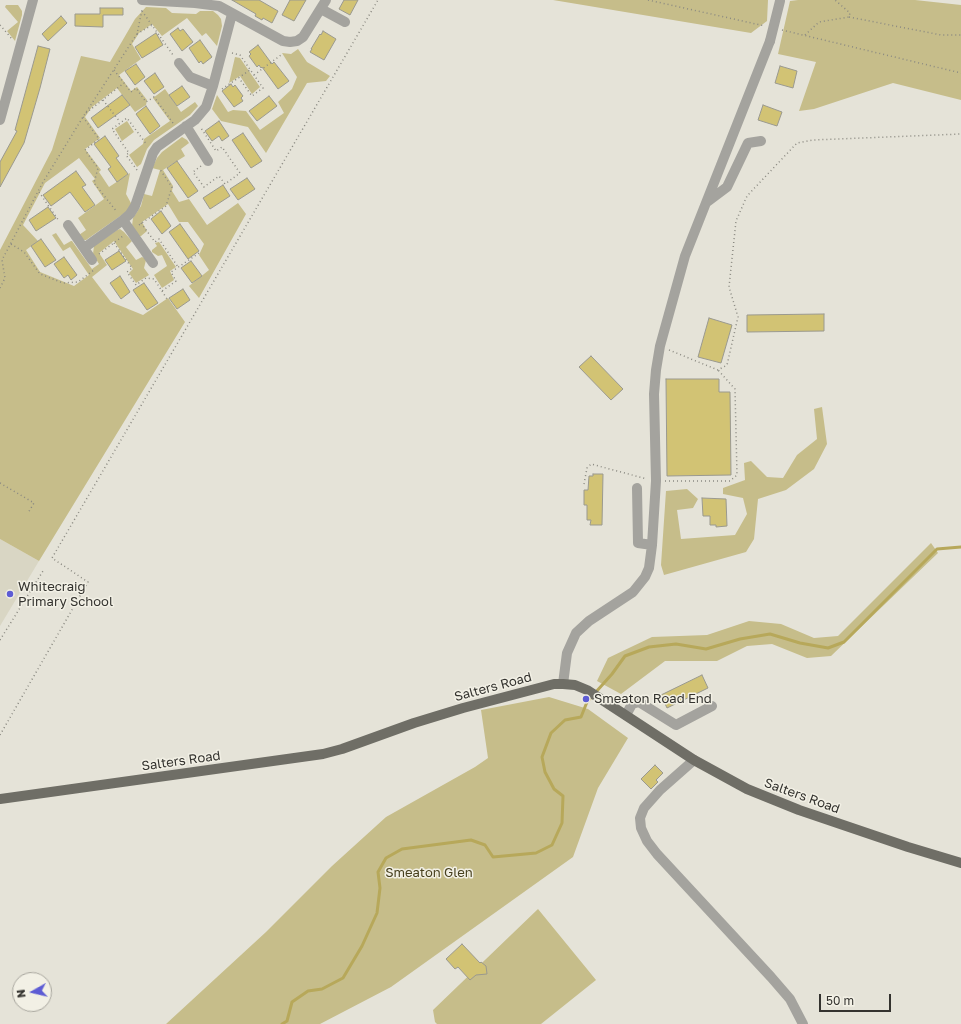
<!DOCTYPE html>
<style>
body{margin:0}
#map{position:relative;width:961px;height:1024px;overflow:hidden;background:#e5e3d8;font-family:"Golos Text",sans-serif}
canvas{display:block}
.north{position:absolute;left:12px;top:972px;width:40px;height:40px;box-sizing:border-box;background:#f2f0e5;border:1px solid #a6a49c;border-radius:50%;rotate:262deg;font-size:11px;font-weight:700;line-height:16px;text-align:center;color:#34332f}
.north::after{content:'';display:block;margin:auto;width:14px;height:18px;background:#5d5cd4;clip-path:polygon(50% 0,100% 100%,50% 72%,0 100%)}
.scale{position:absolute;left:819px;top:994px;width:72px;height:18px;box-sizing:border-box;border:2px solid #34332f;border-top:0;padding-left:5px;font-size:12px;line-height:14px;white-space:nowrap;color:#34332f;-webkit-text-stroke:3px #f2f0e5;paint-order:stroke}
</style>
<div id="map">
<canvas width="961" height="1024"></canvas>
<div class="north">N</div>
<div class="scale">50 m</div>
</div>
<script>
const g = document.querySelector('canvas').getContext('2d');
g.lineJoin = 'round';
function fill(path, color) {
  g.fillStyle = color;
  g.fill(path, 'evenodd');
}
function poly(rows) {
  const path = new Path2D();
  for (const r of rows) {
    path.moveTo(r[0], r[1]);
    for (let i = 2; i < r.length; i += 2) path.lineTo(r[i], r[i + 1]);
  }
  return path;
}
function trace(path, color, width, dash) {
  g.strokeStyle = color;
  g.lineWidth = width;
  g.lineCap = dash ? 'butt' : 'round';
  g.setLineDash(dash || []);
  g.stroke(path);
}
function drawText(font, color, halo, rows, align = 'center') {
  g.font = font + ' "Golos Text",sans-serif';
  g.lineWidth = 3;
  g.setLineDash([]);
  g.textBaseline = 'middle';
  g.strokeStyle = halo;
  g.fillStyle = color;
  for (const [text, x, y, turn = 0] of rows) {
    g.save();
    g.translate(x, y);
    g.rotate((+turn || 0) * Math.PI / 180);
    g.textAlign = isNaN(turn) ? turn : align;
    if (halo) g.strokeText(text, 0, 0);
    g.fillText(text, 0, 0);
    g.restore();
  }
}
const built = poly([
 [0,539,39,561,0,626]
]);
const green = poly([
 [553,0,768,0,767,21,751,33],
 [798,0,915,0,961,5,961,100,893,83,814,109,799,111,816,62,778,54,790,1],
 [6,5,18,5,22,11,22,15,15,41,7,31,18,22,5,7],
 [146,7,166,8,172,13,196,14,200,11,213,11,218,15,221,19,222,26,217,46,206,33,202,36,187,18,162,36,152,24,139,33,132,44,141,59,119,75,131,91,137,87,147,100,146,105,135,112,117,88,92,107,85,117,100,138,85,149,101,170,99,172,109,187,130,173,126,194,132,205,126,212,86,240,84,240,79,235,86,230,78,218,104,199,92,181,95,179,79,158,45,183,23,225,38,241,26,250,40,272,74,286,89,275,70,247,63,251,52,235,56,233,64,245,71,241,72,241,92,269,99,264,93,254,94,246,117,230,120,229,124,232,132,241,126,247,136,260,142,257,144,258,146,260,144,268,149,275,136,283,129,273,133,269,114,241,99,253,107,265,92,277,111,302,143,315,168,298,185,322,39,561,0,539,0,250,52,150,81,56,110,62,135,19],
 [298,49,307,62,330,76,326,81,307,83,266,153,248,127,221,121,212,109,217,95,228,112,233,110,246,111,260,130,284,113,278,102,292,89,297,77,282,53,291,54],
 [235,57,240,58,260,87,252,94,240,76,229,83],
 [165,89,181,112,195,102,198,106,190,115,154,140,147,149,141,164,137,167,129,155,143,144,144,139,170,121,153,98],
 [127,121,134,132,122,141,115,129],
 [182,137,187,140,189,143,181,149,185,156,163,170,173,186,172,191,179,202,189,199,207,225,238,203,246,214,199,298,189,286,209,270,199,255,204,244,188,222,179,222,168,204,142,222,147,231,141,236,139,236,132,226,133,218,141,206,144,194,152,196,160,170,152,168,157,158,162,152],
 [159,242,176,267,170,271,174,280,162,288,154,275,167,266,162,255,158,256,152,252,152,250,157,246,155,243],
 [822,407,827,444,814,469,786,490,758,499,754,539,746,552,664,575,661,565,666,491,687,489,698,499,693,508,677,510,681,539,735,535,747,514,743,498,723,494,723,488,745,480,744,463,751,461,767,477,783,478,797,455,817,439,814,409],
 [931,543,938,553,831,656,807,658,772,644,747,646,717,661,665,661,621,694,597,681,608,658,652,637,707,635,749,621,781,624,814,638,838,636],
 [549,697,588,709,628,738,598,788,573,857,391,987,320,1024,166,1024,266,932,332,866,386,817,475,767,488,758,481,710],
 [538,909,596,980,541,1024,437,1024,435,1022,433,1010]
]);
const stream = poly([
 [282,1024,287,1021,292,1002,308,991,322,989,343,978,362,946,377,913,380,888,378,872,386,858,402,849,471,840,485,845,493,857,536,853,552,845,562,823,563,796,554,789,545,772,542,757,551,733,565,720,581,717,587,702,612,674,625,656,649,647,676,644,706,649,740,639,770,634,800,643,828,648,844,642,937,549,961,547]
]);
const building = poly([
 [232,0,259,0,278,11,272,23,263,18,262,20,255,16,256,14,232,0],
 [290,0,306,0,294,21,282,15,290,0],
 [344,0,358,0,350,15,339,9,344,0],
 [100,8,123,8,123,15,103,15,103,27,75,26,75,14,100,14,100,8],
 [61,16,67,23,48,41,42,34,61,16],
 [178,28,180,31,183,29,193,42,182,51,170,34,178,28],
 [323,31,336,39,324,60,310,52,312,49,311,49,320,34,321,35,323,31],
 [156,33,163,45,142,58,135,47,156,33],
 [200,40,212,57,203,64,201,61,199,63,189,48,200,40],
 [258,45,272,64,274,62,289,81,278,89,262,67,261,68,259,65,257,67,249,56,251,54,249,52,258,45],
 [38,46,50,49,40,88,24,143,0,187,0,162,17,131,15,130,38,46],
 [136,64,145,77,135,85,125,71,136,64],
 [780,66,797,71,793,88,775,83,780,66],
 [155,73,164,87,154,94,144,81,155,73],
 [231,84,233,87,235,85,243,96,241,98,243,101,234,107,222,91,231,84],
 [182,86,190,97,177,106,169,95,182,86],
 [122,95,130,105,98,128,91,118,122,95],
 [269,96,277,106,257,121,249,111,269,96],
 [763,105,782,112,777,126,758,120,763,105],
 [146,106,160,126,150,134,136,114,146,106],
 [219,121,229,136,222,141,219,136,212,141,205,131,219,121],
 [243,133,262,161,251,168,232,140,243,133],
 [105,136,119,156,116,158,128,174,117,182,108,169,111,167,94,144,105,136],
 [177,161,198,191,188,198,167,168,177,161],
 [76,171,86,185,82,187,95,205,85,212,70,192,51,206,43,195,76,171],
 [247,178,255,189,238,200,230,189,247,178],
 [223,185,230,196,210,209,203,198,223,185],
 [48,207,56,218,36,231,29,220,48,207],
 [161,211,171,226,162,234,151,219,161,211],
 [180,224,199,251,188,259,169,232,180,224],
 [41,239,56,260,45,267,31,246,41,239],
 [119,251,126,261,112,270,105,260,119,251],
 [64,257,77,275,71,280,68,275,64,278,54,264,64,257],
 [191,261,202,276,192,283,181,268,191,261],
 [120,276,130,292,121,299,110,283,120,276],
 [144,283,158,303,147,310,133,290,144,283],
 [183,289,190,300,177,309,169,298,183,289],
 [824,314,824,331,747,332,747,315,824,314],
 [709,318,732,325,721,363,698,357,709,318],
 [591,356,623,389,611,400,579,367,591,356],
 [666,379,719,379,719,392,730,392,731,475,667,476,666,379],
 [593,474,603,474,602,525,590,525,591,520,587,520,587,505,584,505,584,490,588,490,589,476,593,476,593,474],
 [702,498,726,499,727,526,716,527,716,525,710,525,710,516,703,516,702,498],
 [702,675,708,688,667,708,661,695,702,675],
 [655,765,663,773,656,780,658,782,651,789,641,779,655,765],
 [462,944,480,963,481,962,486,966,487,974,476,975,470,980,458,967,455,969,446,959,462,944]
]);
const path = poly([
 [648,0,765,26],
 [142,11,173,55],
 [849,17,941,35,961,35],
 [0,25,12,39],
 [782,30,961,73],
 [137,34,152,25],
 [805,35,819,22,849,17,850,13,835,0],
 [232,53,240,55,263,88,252,96,239,78],
 [114,70,131,92,136,88,146,102,154,97,173,123],
 [254,75,281,55],
 [222,89,250,70],
 [103,100,120,122],
 [86,113,124,83],
 [83,117,99,139,85,150,98,168,94,183,117,212],
 [201,166,193,172,204,187,219,176,225,184,240,173,222,147,216,151,201,128],
 [137,170,126,155,129,153,112,129,127,118,147,145],
 [39,192,59,221],
 [141,223,155,242,159,239,178,267],
 [139,225,166,206,172,187,159,168],
 [114,243,132,268,127,272,136,285,146,278,154,279,162,291,176,281,171,272,199,253],
 [11,244,24,252,40,274,63,283,78,282,94,270],
 [99,254,123,236],
 [0,288,5,278,2,260,43,182,83,117,137,34,142,10],
 [162,291,167,299],
 [669,350,718,370,727,365,738,317,729,287,736,221,747,196,797,143,813,140,961,134],
 [665,481,730,481,737,475,735,389,718,370],
 [0,483,34,503,28,513],
 [584,484,587,468,591,464,647,479],
 [0,640,43,571],
 [0,735,88,582,52,558,378,0]
]);
const minor = poly([
 [142,0,195,3,219,6,283,41,290,42,297,41,303,37,326,0],
 [321,9,345,22],
 [179,63,190,77,213,86],
 [0,120,33,0],
 [186,126,208,161],
 [707,202,727,187,748,143,761,141],
 [123,220,153,263],
 [68,225,92,260],
 [84,248,123,220,130,214,135,206,153,153,157,147,195,120,206,107,213,86,232,14],
 [637,488,638,543,652,545],
 [563,684,567,653,576,633,589,621,633,592,645,577,649,568,652,545,656,481,654,394,656,370,660,346,685,256,770,41],
 [626,715,632,704,639,702,676,725,712,706],
 [694,760,660,790,644,808,640,818,641,828,647,841,657,854,771,977,790,999,803,1024]
]);
const major = poly([
 [0,799,323,754,342,749,414,723,463,708,554,684,563,684,575,685,587,690,694,760,747,789,799,810,908,847,961,863]
]);
const minorBridge = poly([
 [770,41,780,1]
]);
const markers = [
 [10,594,4,"#5d5cd4"],
 [586,699,4,"#5d5cd4"]
];
const poiNames = [
 ["Whitecraig",18,587],
 ["Primary School",18,602],
 ["Smeaton Road End",594,699]
];
const streetNames = [
 ["Salters Road",493,687,-15],
 ["Salters Road",181,761,-8],
 ["Salters Road",802,796,20]
];
const parkNames = [
 ["Smeaton Glen",429,873]
];
fill(built, '#d9d6c4');
fill(green, '#c6bd8a');
trace(stream, '#b7a85a', 3);
fill(building, '#d2c374');
trace(building, '#9a998f', 1);
trace(path, '#8b8a82', 1.5, [1, 3]);
trace(minor, '#a4a39e', 10);
trace(major, '#6f6e66', 10);
trace(minorBridge, '#a4a39e', 10);
for (const [x, y, r, color] of markers) {
  const dot = new Path2D();
  dot.arc(x, y, r, 0, 2 * Math.PI);
  g.fillStyle = color;
  g.fill(dot);
  trace(dot, '#f2f0e5', 1.5);
}
drawText('13px', '#34332f', '#f2f0e5', poiNames, 'left');
drawText('13px', '#34332f', '#f2f0e5', streetNames);
drawText('13px', '#47401e', '#f2f0e5', parkNames);
</script>
